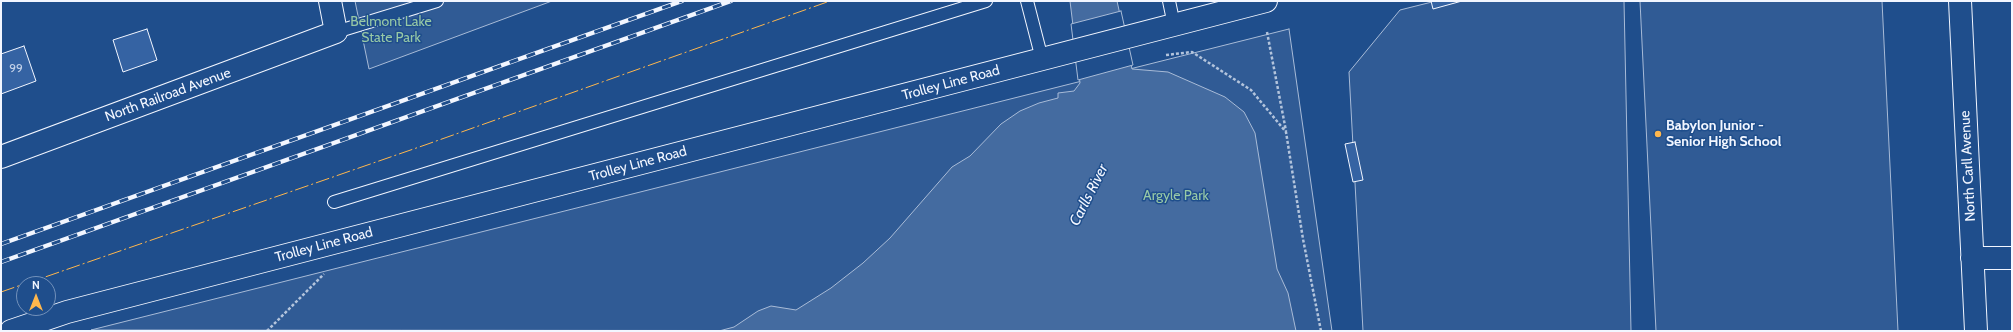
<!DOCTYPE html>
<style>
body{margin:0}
#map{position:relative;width:2013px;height:332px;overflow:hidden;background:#1f4e8c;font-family:Cabin,sans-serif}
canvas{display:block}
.frame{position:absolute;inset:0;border:2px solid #f2f6ff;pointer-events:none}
.north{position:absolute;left:16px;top:276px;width:40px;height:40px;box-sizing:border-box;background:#1f4e8c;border:1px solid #7391ba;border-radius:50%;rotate:0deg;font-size:11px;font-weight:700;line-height:16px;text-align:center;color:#f2f6ff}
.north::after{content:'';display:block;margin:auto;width:14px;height:18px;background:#ffb74d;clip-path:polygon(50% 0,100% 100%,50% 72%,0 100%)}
</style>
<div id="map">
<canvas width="2013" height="332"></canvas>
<div class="frame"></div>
<div class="north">N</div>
</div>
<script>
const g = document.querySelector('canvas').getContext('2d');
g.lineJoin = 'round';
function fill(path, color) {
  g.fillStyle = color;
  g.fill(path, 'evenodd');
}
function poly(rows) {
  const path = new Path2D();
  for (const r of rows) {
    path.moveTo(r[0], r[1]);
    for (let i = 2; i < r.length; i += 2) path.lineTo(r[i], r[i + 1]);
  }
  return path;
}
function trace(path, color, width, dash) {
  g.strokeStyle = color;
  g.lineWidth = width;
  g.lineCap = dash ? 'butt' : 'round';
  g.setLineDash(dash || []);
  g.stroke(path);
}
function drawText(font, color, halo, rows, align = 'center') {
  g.font = font + ' Cabin,sans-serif';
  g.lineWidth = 3;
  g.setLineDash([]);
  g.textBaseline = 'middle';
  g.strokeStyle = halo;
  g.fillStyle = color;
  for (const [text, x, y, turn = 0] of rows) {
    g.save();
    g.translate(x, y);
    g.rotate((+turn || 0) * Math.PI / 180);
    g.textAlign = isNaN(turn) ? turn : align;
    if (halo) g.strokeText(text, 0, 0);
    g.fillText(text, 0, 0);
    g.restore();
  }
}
const green = poly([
 [355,1,552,1,369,69,355,1],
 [1436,1,1624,1,1631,331,1363,331,1349,72,1400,10,1436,1],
 [1640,1,1882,1,1898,331,1656,331,1640,1],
 [1289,29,1332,331,91,330,1289,29]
]);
const water = poly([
 [1070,1,1117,1,1132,69,1168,72,1225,97,1244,112,1255,133,1277,269,1288,293,1296,331,719,331,734,327,758,311,771,306,796,310,831,288,863,263,890,238,952,167,970,156,1001,124,1020,111,1039,103,1058,98,1058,93,1074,91,1080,83,1070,1]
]);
const pier = poly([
 [1121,11,1133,65,1078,80,1071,24,1121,11]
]);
const building = poly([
 [1431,1,1462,1,1433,9,1431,1],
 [147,29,157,60,123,72,113,40,147,29],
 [24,46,36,81,1,94,1,54,24,46],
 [1355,142,1363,180,1353,182,1345,144,1355,142]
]);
const path = poly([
 [1267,32,1286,131],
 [1166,55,1192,52,1251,90,1286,132,1303,239,1321,331],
 [267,331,324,274]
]);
const lane = poly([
 [1027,1,1042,59],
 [1169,1,1174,25],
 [336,32,437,1],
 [334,202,986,1]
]);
const street = poly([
 [1960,1,1976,331],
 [1,157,336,32,330,1],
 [1972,258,2012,258]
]);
const secondary = poly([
 [11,331,67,312,1266,1]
]);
const rail = poly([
 [1,244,682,1],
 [1,262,731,1]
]);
const power = poly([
 [25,284,425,145,830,1],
 [1,292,24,284]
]);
const markers = [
 [1658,134,4,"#ffb74d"]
];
const numberNames = [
 ["99",16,68]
];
const parkNames = [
 ["Belmont Lake",391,22],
 ["State Park",391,38],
 ["Argyle Park",1176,196]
];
const streetNames = [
 ["Trolley Line Road",951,83,-15],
 ["North Railroad Avenue",168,95,-20],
 ["Trolley Line Road",638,164,-15],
 ["North Carll Avenue",1968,166,-93],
 ["Trolley Line Road",324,245,-15]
];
const poiNames = [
 ["Babylon Junior -",1666,126],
 ["Senior High School",1666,142]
];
const waterNames = [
 ["Carlls River",1089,195,-63]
];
fill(green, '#305b95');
trace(green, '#a8bbd7', 1);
fill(water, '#446ba0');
trace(water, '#a8bbd7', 1);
fill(pier, '#1f4e8c');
trace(pier, '#a8bbd7', 1);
fill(building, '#3563a3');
trace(building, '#f2f6ff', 1);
trace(lane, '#f2f6ff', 14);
trace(street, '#f2f6ff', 24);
trace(secondary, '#f2f6ff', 24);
trace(path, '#b3c4dc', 2.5, [3, 2]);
trace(lane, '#1f4e8c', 12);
trace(street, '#1f4e8c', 22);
trace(secondary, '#1f4e8c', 22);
trace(rail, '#f2f6ff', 4.5);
trace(rail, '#1f4e8c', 3, [9]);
trace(power, '#ffb74d', 1, [14, 3, 2, 3]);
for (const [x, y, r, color] of markers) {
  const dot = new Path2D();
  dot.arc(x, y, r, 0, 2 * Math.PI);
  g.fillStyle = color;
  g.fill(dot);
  trace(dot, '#1f4e8c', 1.5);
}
drawText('12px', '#c3d1e8', null, numberNames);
drawText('14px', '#97c8a6', '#1f4e8c', parkNames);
drawText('14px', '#f2f6ff', '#1f4e8c', streetNames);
drawText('bold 14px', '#f2f6ff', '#1f4e8c', poiNames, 'left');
drawText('italic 15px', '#f2f6ff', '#1f4e8c', waterNames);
</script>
